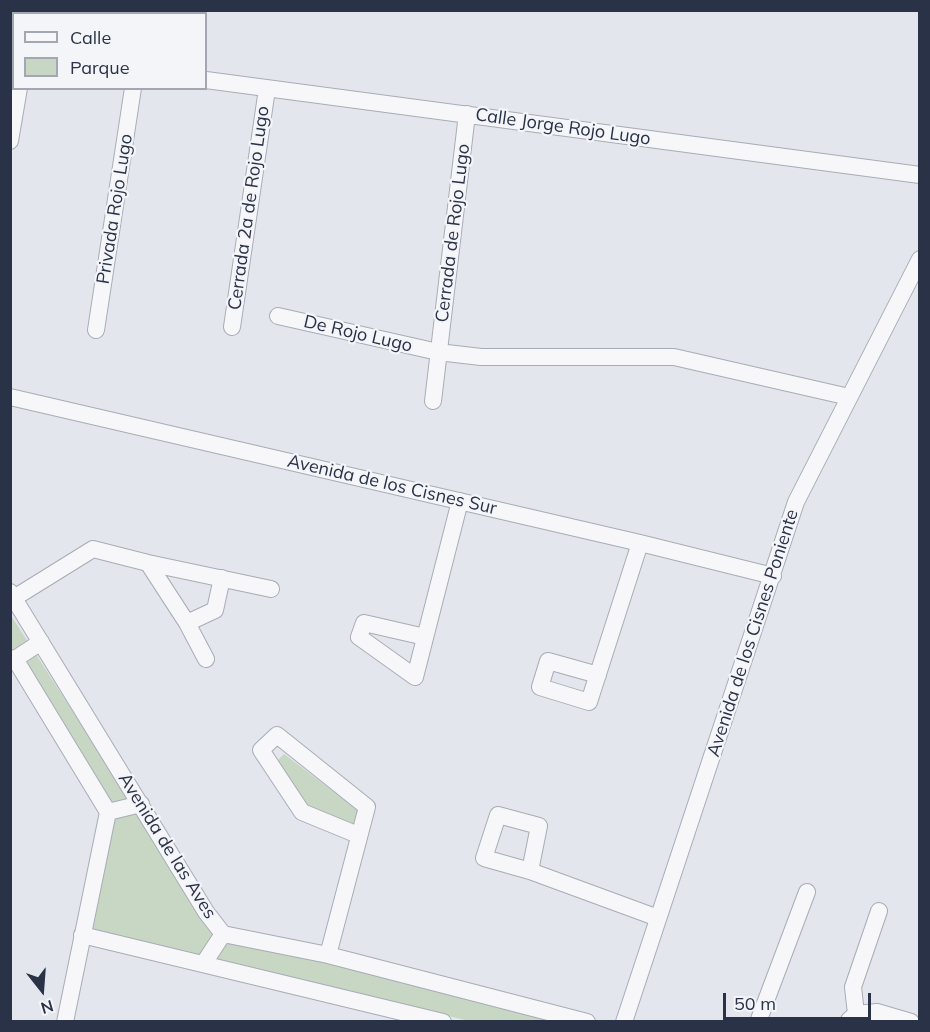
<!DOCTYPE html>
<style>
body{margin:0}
#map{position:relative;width:930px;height:1032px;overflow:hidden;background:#e3e6ec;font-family:Mulish,sans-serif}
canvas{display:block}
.frame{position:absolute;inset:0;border:12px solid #293246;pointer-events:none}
.legend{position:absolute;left:12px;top:12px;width:195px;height:78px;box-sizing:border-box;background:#f3f5f9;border:2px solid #a2a7b1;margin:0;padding:8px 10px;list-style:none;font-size:18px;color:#293246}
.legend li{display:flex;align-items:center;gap:12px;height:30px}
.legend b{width:30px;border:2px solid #a2a7b1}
.north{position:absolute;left:12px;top:960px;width:60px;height:60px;-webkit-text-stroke:4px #f3f5f9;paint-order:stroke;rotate:163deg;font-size:16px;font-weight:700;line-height:24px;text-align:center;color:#293246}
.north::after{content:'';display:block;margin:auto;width:21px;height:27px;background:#293246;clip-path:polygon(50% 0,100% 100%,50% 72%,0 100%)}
.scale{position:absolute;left:723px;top:993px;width:148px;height:27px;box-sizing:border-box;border:3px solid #293246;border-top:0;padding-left:8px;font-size:18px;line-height:21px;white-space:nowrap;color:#293246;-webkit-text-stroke:4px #f3f5f9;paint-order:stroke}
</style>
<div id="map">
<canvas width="930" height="1032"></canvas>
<div class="frame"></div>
<ul class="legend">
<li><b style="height:8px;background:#f7f7fa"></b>Calle</li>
<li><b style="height:16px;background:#c7d7c4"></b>Parque</li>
</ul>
<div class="north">N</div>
<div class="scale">50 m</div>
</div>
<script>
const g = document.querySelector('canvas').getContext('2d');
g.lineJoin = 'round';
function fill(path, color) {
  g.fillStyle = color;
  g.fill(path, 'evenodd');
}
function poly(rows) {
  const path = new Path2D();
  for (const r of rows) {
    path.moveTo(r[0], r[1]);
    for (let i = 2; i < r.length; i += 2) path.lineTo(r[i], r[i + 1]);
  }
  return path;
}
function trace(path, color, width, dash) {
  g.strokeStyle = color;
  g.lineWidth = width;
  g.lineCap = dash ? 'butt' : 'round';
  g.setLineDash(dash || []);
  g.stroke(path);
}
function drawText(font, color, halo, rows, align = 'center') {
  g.font = font + ' Mulish,sans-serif';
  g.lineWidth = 4.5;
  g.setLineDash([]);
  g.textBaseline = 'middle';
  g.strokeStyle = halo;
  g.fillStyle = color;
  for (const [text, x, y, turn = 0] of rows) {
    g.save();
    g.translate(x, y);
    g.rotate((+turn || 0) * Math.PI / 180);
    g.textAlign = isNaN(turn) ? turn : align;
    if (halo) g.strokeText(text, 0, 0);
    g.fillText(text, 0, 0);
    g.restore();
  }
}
const green = poly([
 [10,614,216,934,570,1021,469,1021,91,930,113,813,11,653],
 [284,754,359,811,354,825,306,807,274,764]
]);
const street = poly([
 [10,51,14,52],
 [206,80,920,175],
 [10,141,19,88],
 [278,316,438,352,481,357,674,357,849,397],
 [232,327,267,89],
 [96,330,133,88],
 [10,397,640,543,773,576],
 [433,401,467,114],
 [148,563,187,623,206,659],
 [10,592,206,912,223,934,328,955,587,1022],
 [14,598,93,549,148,563,271,589],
 [187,623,215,610,222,578],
 [425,637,364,623,359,637,415,677,460,501],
 [10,658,15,659,108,812],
 [15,659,41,642],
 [598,675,548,661,540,687,589,702,640,543],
 [108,812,141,804],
 [530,871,539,826,498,815,484,858,530,871,658,918],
 [82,935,443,1022],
 [328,955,367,807,277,735,261,750,302,812,358,835],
 [204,963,223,934],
 [856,1014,853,987,879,911],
 [849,1020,856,1014,877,1012,911,1022],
 [65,1022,108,812],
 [624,1022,796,502,920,259],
 [758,1022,807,892]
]);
const streetNames = [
 ["Calle Jorge Rojo Lugo",563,127,8],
 ["Cerrada 2a de Rojo Lugo",249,208,-82],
 ["Privada Rojo Lugo",115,209,-81],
 ["Cerrada de Rojo Lugo",453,233,-83],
 ["De Rojo Lugo",358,334,13],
 ["Avenida de los Cisnes Sur",392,485,13],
 ["Avenida de los Cisnes Poniente",753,633,-72],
 ["Avenida de las Aves",167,846,58]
];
fill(green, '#c7d7c4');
trace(street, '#a7acb7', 18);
trace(street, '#f7f7fa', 16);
drawText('18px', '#293246', '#f3f5f9', streetNames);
</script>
